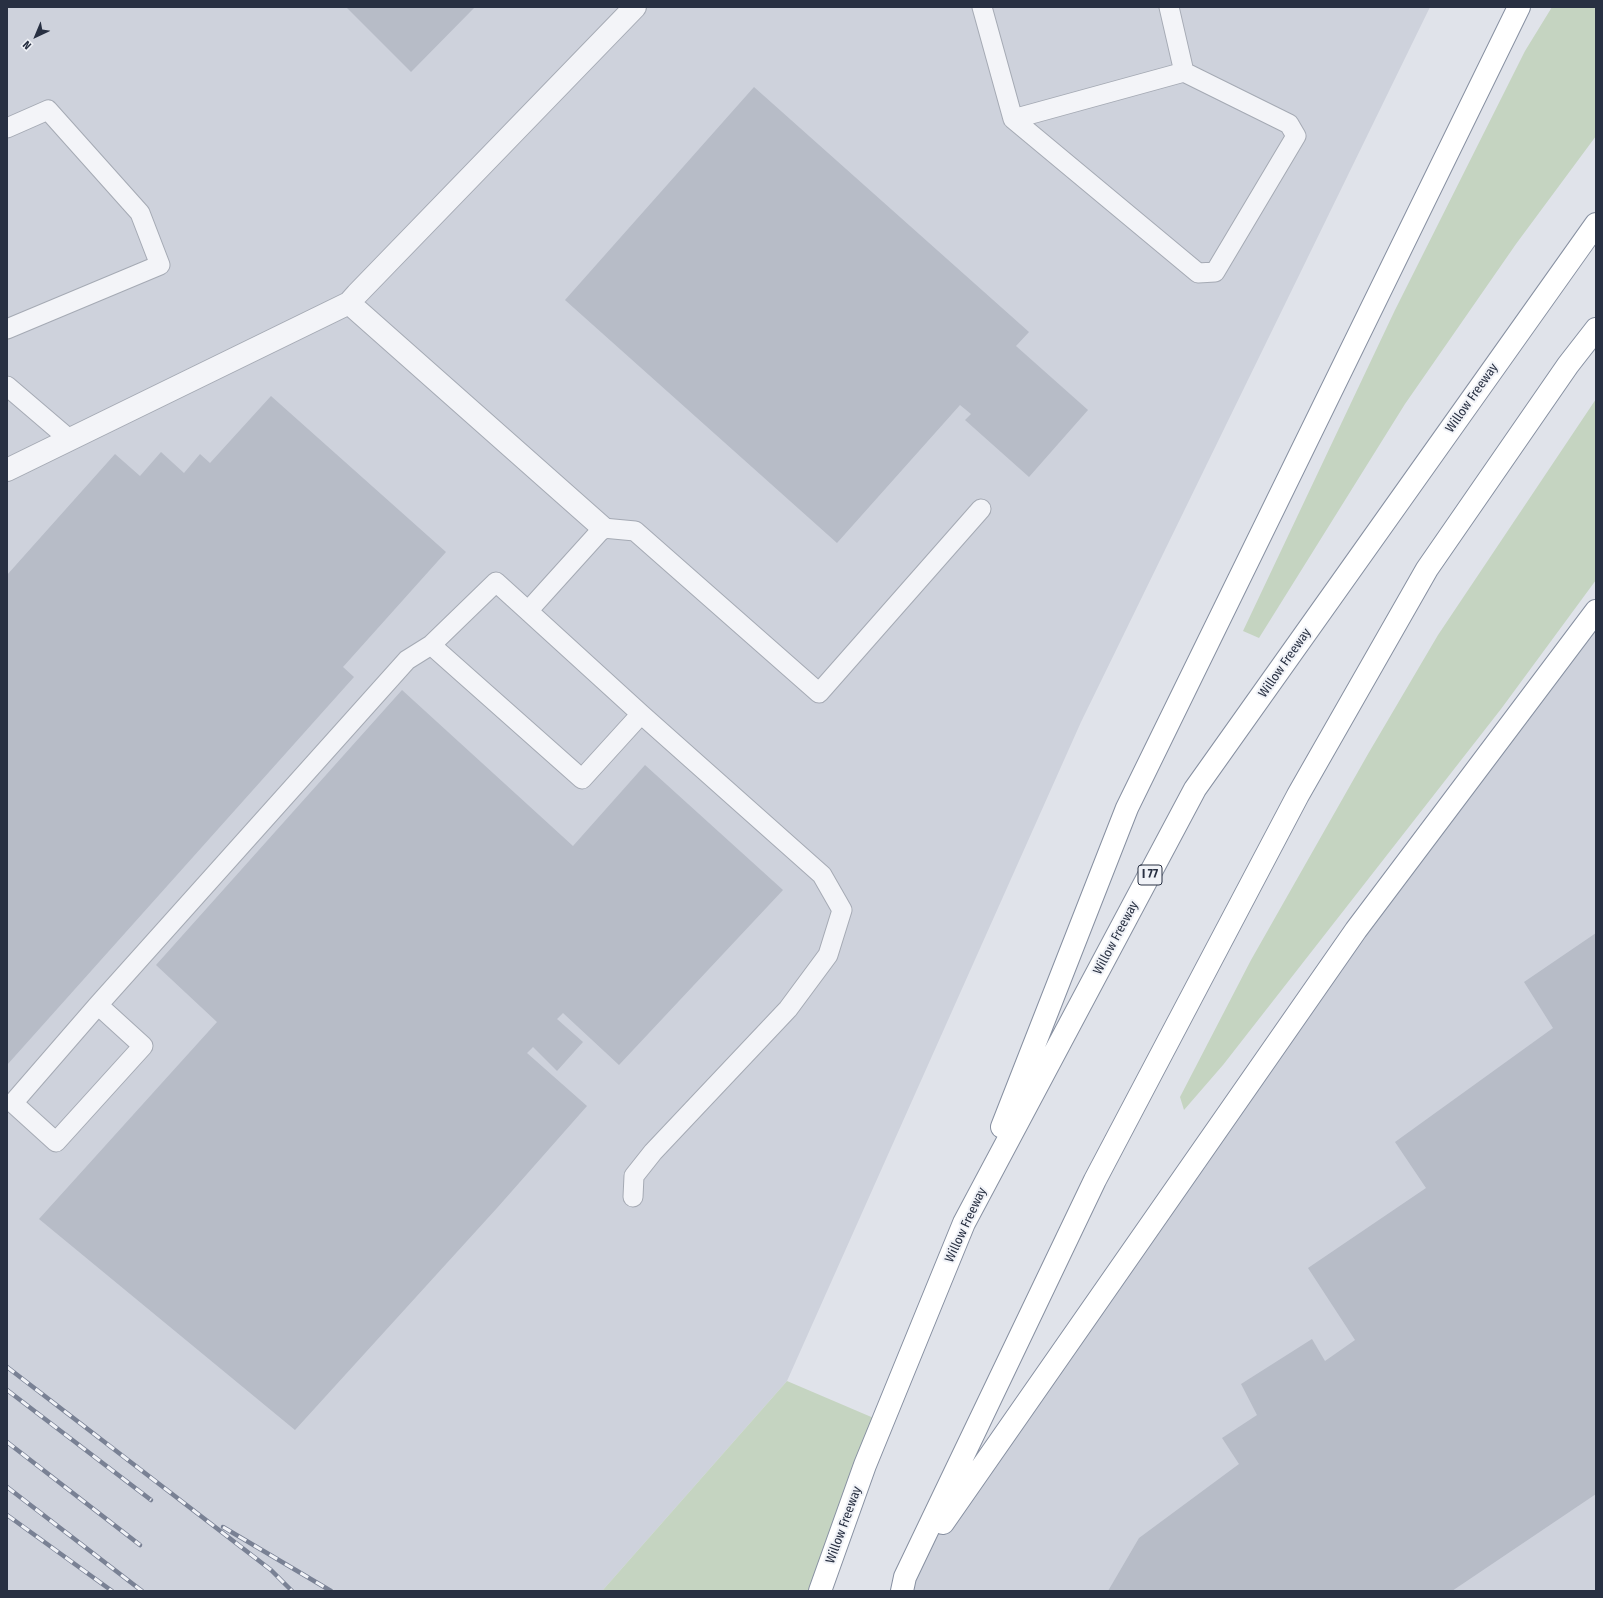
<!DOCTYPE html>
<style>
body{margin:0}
#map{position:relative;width:1603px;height:1598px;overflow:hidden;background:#e0e3ea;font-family:"Fira Sans Condensed",sans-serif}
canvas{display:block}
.frame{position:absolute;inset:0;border:8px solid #283042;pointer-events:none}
.north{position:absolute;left:16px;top:16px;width:40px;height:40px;-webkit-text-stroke:3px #f0f2f7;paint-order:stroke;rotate:224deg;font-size:11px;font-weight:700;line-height:16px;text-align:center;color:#283042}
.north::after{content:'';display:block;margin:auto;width:14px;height:18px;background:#283042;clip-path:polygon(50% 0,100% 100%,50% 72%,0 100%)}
</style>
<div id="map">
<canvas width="1603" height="1598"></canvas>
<div class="frame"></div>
<div class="north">N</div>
</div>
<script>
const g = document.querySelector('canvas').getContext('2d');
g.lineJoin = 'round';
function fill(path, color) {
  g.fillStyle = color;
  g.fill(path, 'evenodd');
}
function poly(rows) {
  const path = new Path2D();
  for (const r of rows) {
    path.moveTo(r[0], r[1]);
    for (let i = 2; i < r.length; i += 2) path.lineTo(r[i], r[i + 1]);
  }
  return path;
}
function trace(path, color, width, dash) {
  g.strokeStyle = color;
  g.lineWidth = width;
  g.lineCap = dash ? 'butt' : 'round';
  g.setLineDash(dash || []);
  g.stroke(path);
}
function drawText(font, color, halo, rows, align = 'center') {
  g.font = font + ' "Fira Sans Condensed",sans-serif';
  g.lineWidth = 4;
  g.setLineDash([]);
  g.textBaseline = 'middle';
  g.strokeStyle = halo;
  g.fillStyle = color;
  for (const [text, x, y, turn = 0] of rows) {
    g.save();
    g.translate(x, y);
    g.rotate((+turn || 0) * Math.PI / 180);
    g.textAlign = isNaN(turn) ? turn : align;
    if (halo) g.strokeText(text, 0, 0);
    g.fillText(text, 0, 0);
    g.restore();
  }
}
const built = poly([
 [7,7,1430,7,1081,722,787,1381,602,1591,7,1591],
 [1596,611,1596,1591,902,1591,905,1577]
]);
const green = poly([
 [1552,7,1596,7,1596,136,1516,244,1405,404,1259,638,1243,631,1395,310,1525,51],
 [1596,399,1596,580,1501,709,1223,1065,1184,1110,1180,1097,1251,960,1368,754,1438,635],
 [787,1381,883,1422,820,1591,602,1591]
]);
const building = poly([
 [346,7,475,7,411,72],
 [754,87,1029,332,1016,346,1088,410,1029,477,965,420,971,414,960,405,837,543,565,300],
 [271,396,446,552,343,667,354,677,7,1065,7,575,115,454,140,476,161,452,184,473,200,454,210,463],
 [402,690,573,846,645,765,783,890,619,1065,563,1013,557,1019,583,1042,557,1071,533,1047,527,1053,587,1106,497,1208,295,1430,39,1219,217,1022,156,965],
 [1596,933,1596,1494,1452,1591,1108,1591,1139,1538,1239,1464,1222,1438,1257,1415,1241,1384,1312,1339,1325,1361,1355,1340,1308,1268,1426,1188,1395,1142,1553,1028,1524,982]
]);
const lane = poly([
 [982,7,1013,119,1184,72,1169,7],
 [1013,119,1198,273,1215,272,1296,136,1289,124,1184,72],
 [7,128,48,110,140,213,160,265,7,329],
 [7,386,69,439],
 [528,611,496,582,431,645,582,779,641,714],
 [98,1005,143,1046,56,1142,13,1103,98,1005,407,660,431,645],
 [633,1197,634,1176,653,1152,788,1009,828,955,842,910,822,875,641,714,528,611,603,528,635,531,819,693,981,509]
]);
const street = poly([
 [349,303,357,294,635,7],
 [7,470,349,303,603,528]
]);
const highway = poly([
 [1002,1127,1127,808,1519,7],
 [943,1523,1356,930,1596,611],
 [820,1591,865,1465,964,1223,1195,789,1596,224],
 [902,1591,905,1577,1095,1180,1298,795,1427,569,1568,365,1596,329]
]);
const rail = poly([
 [7,1367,271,1570,292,1591],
 [7,1390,151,1500],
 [7,1442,140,1545],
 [7,1487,142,1591],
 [7,1515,112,1591],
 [223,1527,331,1591]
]);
const shields = [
 [1150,875,24]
];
const shieldNames = [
 ["I 77",1150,875]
];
const streetNames = [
 ["Willow Freeway",1472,398,-55],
 ["Willow Freeway",1285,663,-55],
 ["Willow Freeway",1116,938,-62],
 ["Willow Freeway",966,1225,-65],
 ["Willow Freeway",844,1525,-70]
];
fill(built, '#ced2dc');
fill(green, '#c5d4c1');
fill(building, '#b7bcc7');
trace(lane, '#a5aab4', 21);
trace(street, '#a5aab4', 24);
trace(highway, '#8790a1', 24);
trace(lane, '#f3f4f8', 19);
trace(street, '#f3f4f8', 22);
trace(highway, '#fff', 22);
trace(rail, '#798194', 4.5);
trace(rail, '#f0f2f7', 3, [9]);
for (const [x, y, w] of shields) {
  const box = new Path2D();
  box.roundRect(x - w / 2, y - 10, w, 20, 3);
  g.fillStyle = '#f0f2f7';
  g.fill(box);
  trace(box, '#283042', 1);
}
drawText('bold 12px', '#283042', null, shieldNames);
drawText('13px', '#283042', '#f0f2f7', streetNames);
</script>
